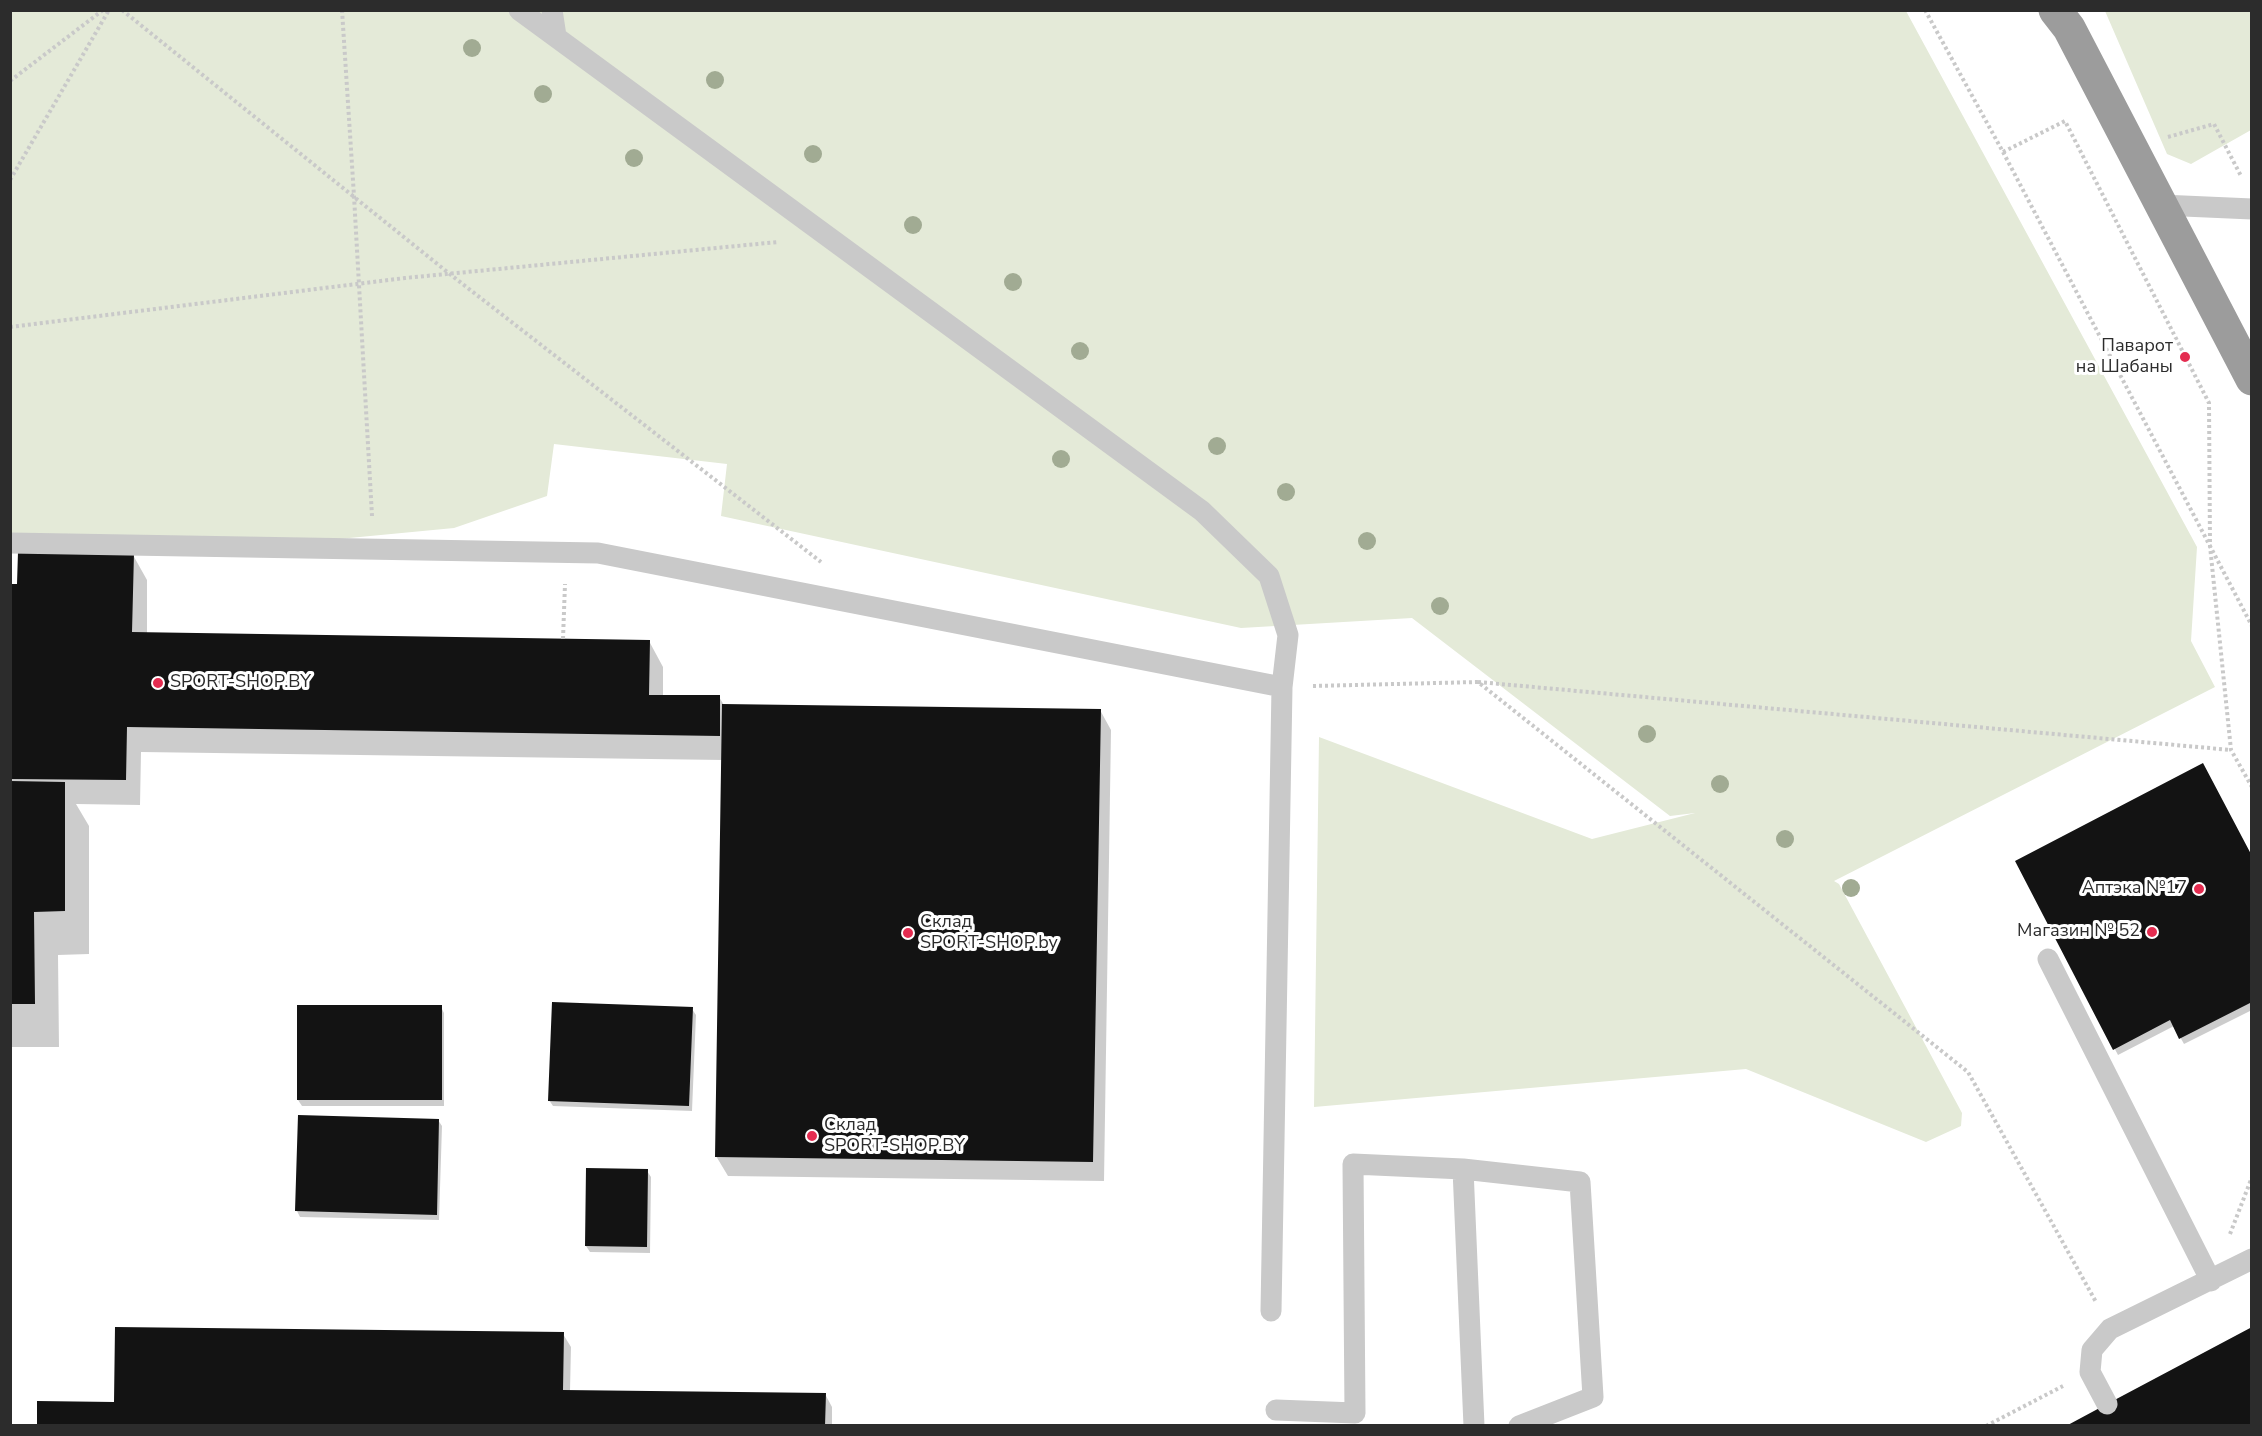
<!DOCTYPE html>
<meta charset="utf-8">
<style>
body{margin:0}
#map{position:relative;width:2262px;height:1436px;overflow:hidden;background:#fff;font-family:"Nunito Sans",sans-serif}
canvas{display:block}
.frame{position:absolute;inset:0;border:12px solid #2c2c2c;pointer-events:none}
</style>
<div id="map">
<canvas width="2262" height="1436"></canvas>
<div class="frame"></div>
</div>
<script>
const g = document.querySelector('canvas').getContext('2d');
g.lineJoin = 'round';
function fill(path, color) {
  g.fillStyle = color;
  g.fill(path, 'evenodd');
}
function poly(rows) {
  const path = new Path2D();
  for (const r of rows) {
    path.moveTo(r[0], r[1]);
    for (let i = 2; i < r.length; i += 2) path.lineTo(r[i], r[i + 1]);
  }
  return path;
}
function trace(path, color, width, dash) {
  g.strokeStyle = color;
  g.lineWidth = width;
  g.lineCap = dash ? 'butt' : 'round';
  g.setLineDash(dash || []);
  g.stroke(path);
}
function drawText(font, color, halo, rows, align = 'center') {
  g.font = font + ' "Nunito Sans",sans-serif';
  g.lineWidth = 6;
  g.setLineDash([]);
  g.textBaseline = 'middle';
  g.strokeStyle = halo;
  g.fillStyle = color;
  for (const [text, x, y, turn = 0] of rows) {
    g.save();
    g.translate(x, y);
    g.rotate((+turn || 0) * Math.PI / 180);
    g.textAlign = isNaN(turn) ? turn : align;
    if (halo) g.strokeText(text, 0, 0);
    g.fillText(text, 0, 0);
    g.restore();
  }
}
const green = poly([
 [11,11,1906,11,2197,547,2191,641,2215,687,1834,881,1839,884,1962,1113,1961,1126,1926,1142,1746,1069,1314,1107,1319,737,1592,839,1695,813,1670,816,1412,618,1241,628,721,516,727,464,554,444,547,496,454,528,255,547,11,540],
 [2105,11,2251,11,2251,130,2191,164,2167,154]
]);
const shadow = poly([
 [133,555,147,580,147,634,649,641,663,667,663,696,719,697,724,705,1100,710,1111,730,1104,1181,728,1176,716,1156,723,760,141,752,140,805,76,804,89,826,89,954,58,955,59,1047,10,1047,10,586],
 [2252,859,2252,1010,2184,1044,2174,1026,2118,1055,2017,862],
 [441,1007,444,1013,444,1106,302,1106,298,1100],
 [692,1009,696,1015,692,1111,553,1106,549,1100],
 [438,1120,442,1126,439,1220,300,1217,297,1211],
 [647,1171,651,1177,650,1253,590,1252,586,1246],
 [563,1334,571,1347,570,1391,825,1394,832,1407,832,1426,38,1426,115,1403]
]);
const building = poly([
 [18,552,134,553,132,632,650,640,649,695,720,695,720,736,127,727,126,780,10,779,10,584,17,584],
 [722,704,1101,709,1093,1162,715,1157],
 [2203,763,2252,856,2252,1002,2179,1039,2170,1020,2113,1050,2015,861],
 [10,781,65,782,65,911,34,912,35,1004,10,1004],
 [552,1002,693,1007,689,1106,548,1101],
 [297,1005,442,1005,442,1100,297,1100],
 [298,1115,439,1119,437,1215,295,1211],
 [586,1168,648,1169,647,1247,585,1246],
 [115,1327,564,1332,563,1390,826,1393,825,1426,37,1426,37,1401,114,1402],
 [2252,1327,2252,1426,2066,1426,2107,1404]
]);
const path = poly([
 [122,10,451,275,821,562],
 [342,10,354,196,372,516],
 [1925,10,2003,152,2252,626],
 [10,81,103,10],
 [2168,137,2214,124,2241,176],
 [2003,152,2065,121,2209,403,2210,546,2231,750,2252,787],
 [10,180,109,10],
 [10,327,405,278,778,242],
 [563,639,565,584],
 [1478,682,2231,750],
 [1313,686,1478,682,1968,1072,2096,1302],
 [2230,1234,2252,1177],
 [1986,1426,2063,1386]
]);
const service = poly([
 [519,10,1202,511,1269,576,1288,635,1282,687,1271,1311],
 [552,10,556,36],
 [2161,205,2252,209],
 [10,543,598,553,1282,687],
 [2048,959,2211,1281],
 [1463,1169,1474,1426],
 [2107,1404,2090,1372,2092,1350,2110,1329,2252,1259],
 [1276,1410,1355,1413,1353,1164,1463,1169,1580,1182,1593,1397,1519,1426]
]);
const trunk = poly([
 [2055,10,2069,28,2252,379]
]);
const trees = [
 [472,48],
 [715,80],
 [543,94],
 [813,154],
 [634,158],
 [913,225],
 [1013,282],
 [1080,351],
 [1217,446],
 [1061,459],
 [1286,492],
 [1367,541],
 [1440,606],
 [1647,734],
 [1720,784],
 [1785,839],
 [1851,888]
];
const markers = [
 [2185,357,6,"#e42c50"],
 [158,683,6,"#e42c50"],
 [2199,889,6,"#e42c50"],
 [2152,932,6,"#e42c50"],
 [908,933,6,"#e42c50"],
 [812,1136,6,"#e42c50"]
];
const poiNames = [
 ["Паварот",2173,347],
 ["на Шабаны",2173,368],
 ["SPORT-SHOP.BY",170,683,"left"],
 ["Аптэка №17",2187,889],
 ["Склад",920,923,"left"],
 ["SPORT-SHOP.by",920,944,"left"],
 ["Магазин № 52",2140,932],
 ["Склад",824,1126,"left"],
 ["SPORT-SHOP.BY",824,1147,"left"]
];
fill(green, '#e4ead8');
fill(shadow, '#0003');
fill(building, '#131313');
trace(path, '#c9c9c9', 4, [3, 3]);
trace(service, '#c9c9c9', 21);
trace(trunk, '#9c9c9c', 33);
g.fillStyle = '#a1ab93';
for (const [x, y] of trees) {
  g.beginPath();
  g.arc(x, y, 9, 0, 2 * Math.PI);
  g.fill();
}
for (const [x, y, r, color] of markers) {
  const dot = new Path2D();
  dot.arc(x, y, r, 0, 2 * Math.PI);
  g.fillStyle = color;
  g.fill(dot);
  trace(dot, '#fff', 2);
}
drawText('18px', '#2c2c2c', '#fff', poiNames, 'right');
</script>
